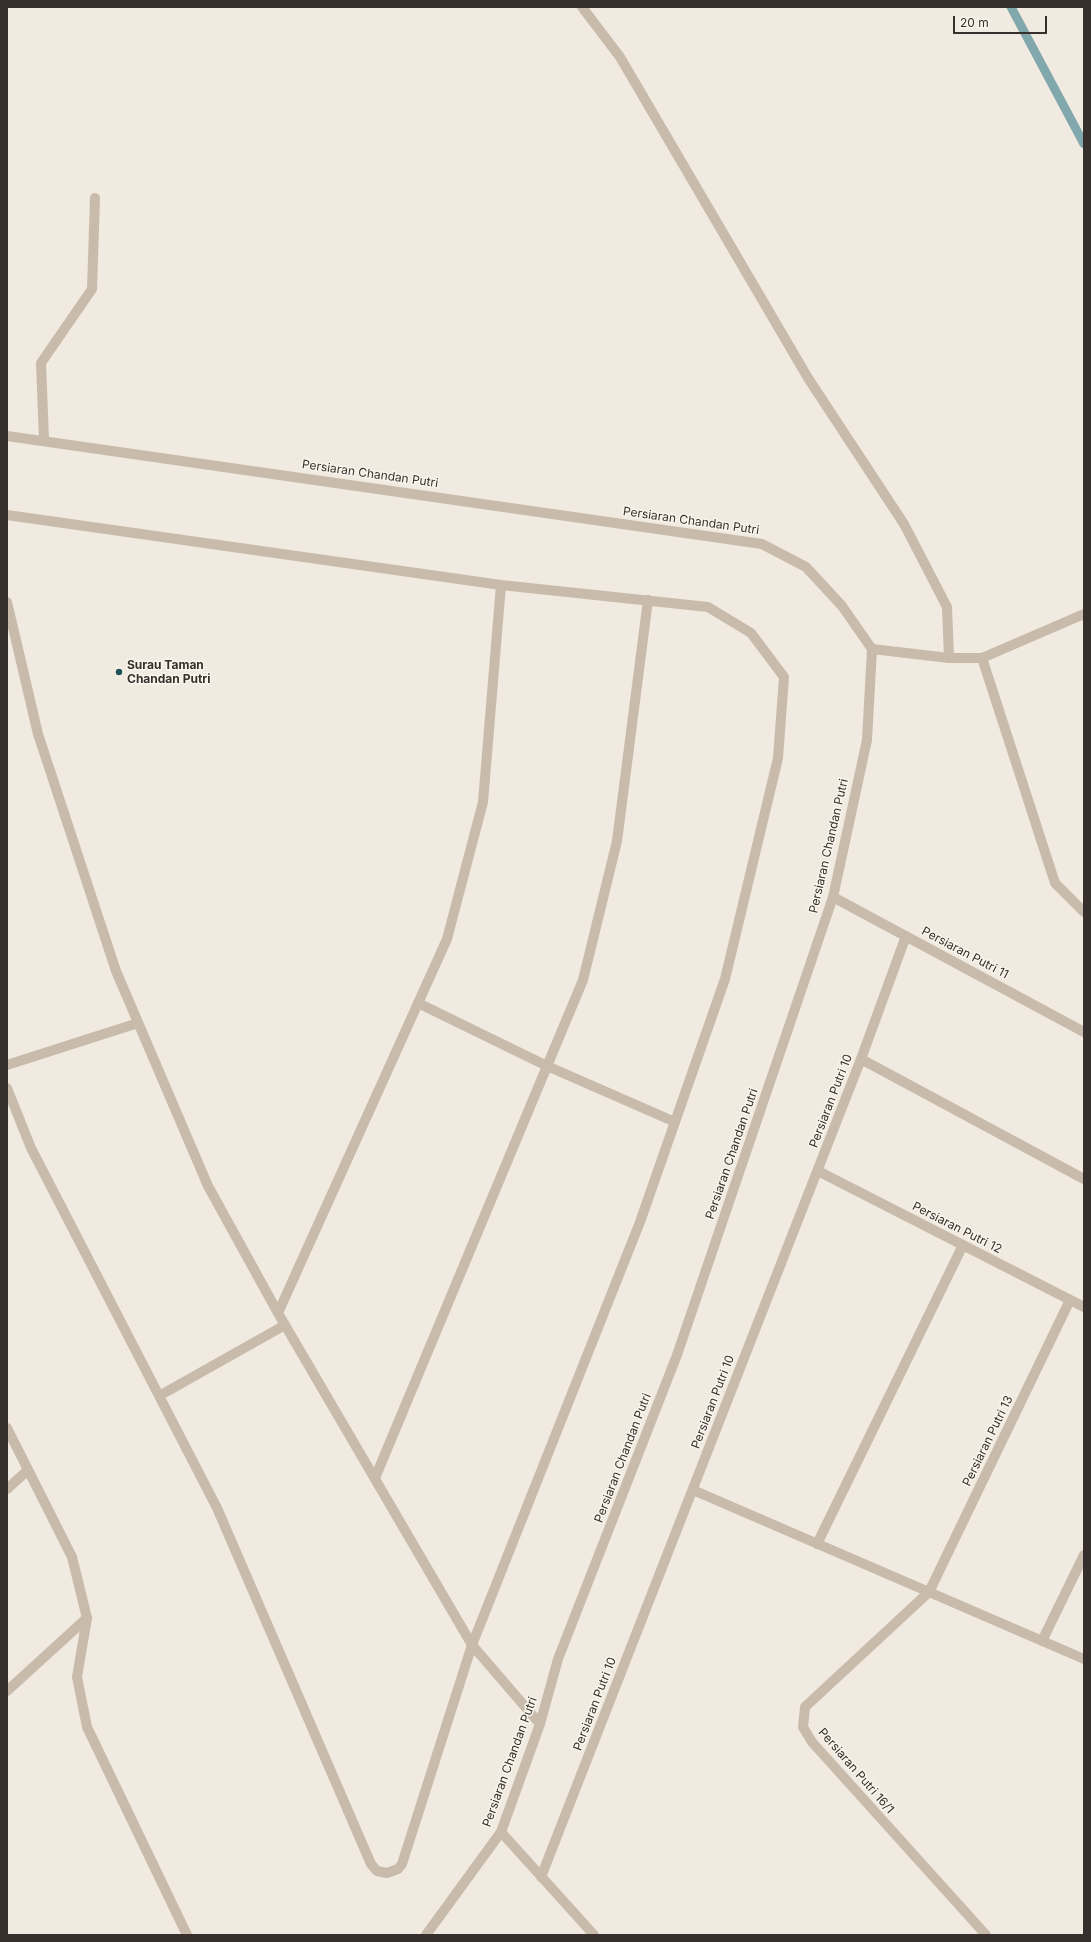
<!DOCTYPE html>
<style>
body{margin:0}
#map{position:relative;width:1091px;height:1942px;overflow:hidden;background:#f1eae0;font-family:Inter,sans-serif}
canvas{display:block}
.frame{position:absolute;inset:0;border:8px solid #372f2b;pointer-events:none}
.scale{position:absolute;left:953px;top:16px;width:94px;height:18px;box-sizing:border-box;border:2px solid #372f2b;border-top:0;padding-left:5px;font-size:12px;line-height:14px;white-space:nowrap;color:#372f2b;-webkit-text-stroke:3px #f9f4ec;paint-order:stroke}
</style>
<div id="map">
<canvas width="1091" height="1942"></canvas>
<div class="frame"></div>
<div class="scale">20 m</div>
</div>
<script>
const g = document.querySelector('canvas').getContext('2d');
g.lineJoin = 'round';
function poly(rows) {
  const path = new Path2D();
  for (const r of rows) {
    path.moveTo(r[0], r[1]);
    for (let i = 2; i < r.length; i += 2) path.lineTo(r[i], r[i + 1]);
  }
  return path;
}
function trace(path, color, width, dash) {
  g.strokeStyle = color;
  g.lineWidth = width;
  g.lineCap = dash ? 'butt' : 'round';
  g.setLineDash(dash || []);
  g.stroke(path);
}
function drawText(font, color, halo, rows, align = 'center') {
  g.font = font + ' Inter,sans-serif';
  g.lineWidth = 3;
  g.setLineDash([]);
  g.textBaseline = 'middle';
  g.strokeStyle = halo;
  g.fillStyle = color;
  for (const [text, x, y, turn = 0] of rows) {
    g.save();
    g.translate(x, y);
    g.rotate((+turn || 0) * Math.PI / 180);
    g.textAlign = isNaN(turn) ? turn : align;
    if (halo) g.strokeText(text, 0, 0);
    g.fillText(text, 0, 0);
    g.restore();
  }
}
const stream = poly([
 [1011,7,1084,144]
]);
const service = poly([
 [44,440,41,363,92,289,95,198],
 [982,658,1055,883,1084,912],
 [418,1003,547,1066,675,1122],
 [861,1059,1084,1179],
 [7,1065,138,1023],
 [7,1088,31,1148,217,1508,371,1864,377,1871,387,1873,398,1869,402,1864,472,1645],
 [159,1396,285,1325],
 [375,1478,583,980,617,841,648,600],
 [693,1490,1084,1659],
 [817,1544,963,1245],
 [1042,1641,1084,1555],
 [7,1691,87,1618]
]);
const minor = poly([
 [582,7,620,57,808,378,904,524,947,607,949,658],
 [7,515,501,585,708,607,751,633,784,677,778,758,725,979,640,1222,472,1645],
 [7,602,38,734,116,971,208,1186,278,1313,472,1645,540,1724],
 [833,897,1084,1032],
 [818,1171,1084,1307],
 [278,1313,447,939,483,802,501,585],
 [7,1428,72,1557,87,1618,77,1677,87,1727,187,1935],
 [7,1489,28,1470],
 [501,1832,594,1935],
 [541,1877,861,1059,906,936],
 [986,1935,812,1742,803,1727,805,1707,929,1592,1070,1300]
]);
const tertiary = poly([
 [7,436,762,544,806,567,842,606,872,649,867,740,833,897,677,1355,558,1659,540,1724,501,1832,426,1935],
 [872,649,949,658,982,658,1084,614]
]);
const markers = [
 [119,672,4,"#235056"]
];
const streetNames = [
 ["Persiaran Chandan Putri",370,474,8],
 ["Persiaran Chandan Putri",691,521,8],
 ["Persiaran Chandan Putri",829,846,-77],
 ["Persiaran Putri 11",965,953,28],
 ["Persiaran Putri 10",831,1101,-69],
 ["Persiaran Chandan Putri",732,1154,-71],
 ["Persiaran Putri 12",957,1228,27],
 ["Persiaran Putri 10",713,1402,-69],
 ["Persiaran Putri 13",988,1441,-64],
 ["Persiaran Chandan Putri",623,1458,-69],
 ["Persiaran Putri 10",595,1704,-69],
 ["Persiaran Chandan Putri",510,1762,-70],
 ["Persiaran Putri 16/1",856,1771,49]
];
const poiNames = [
 ["Surau Taman",127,665],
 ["Chandan Putri",127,679]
];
trace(stream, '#81a8ac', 9);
trace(service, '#c9bbac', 10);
trace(minor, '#c9bbac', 10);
trace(tertiary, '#c9bbac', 10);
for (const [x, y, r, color] of markers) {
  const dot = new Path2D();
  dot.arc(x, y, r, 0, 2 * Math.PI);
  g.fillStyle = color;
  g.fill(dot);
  trace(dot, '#f9f4ec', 1.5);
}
drawText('12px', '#372f2b', '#f9f4ec', streetNames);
drawText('bold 12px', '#372f2b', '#f9f4ec', poiNames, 'left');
</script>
